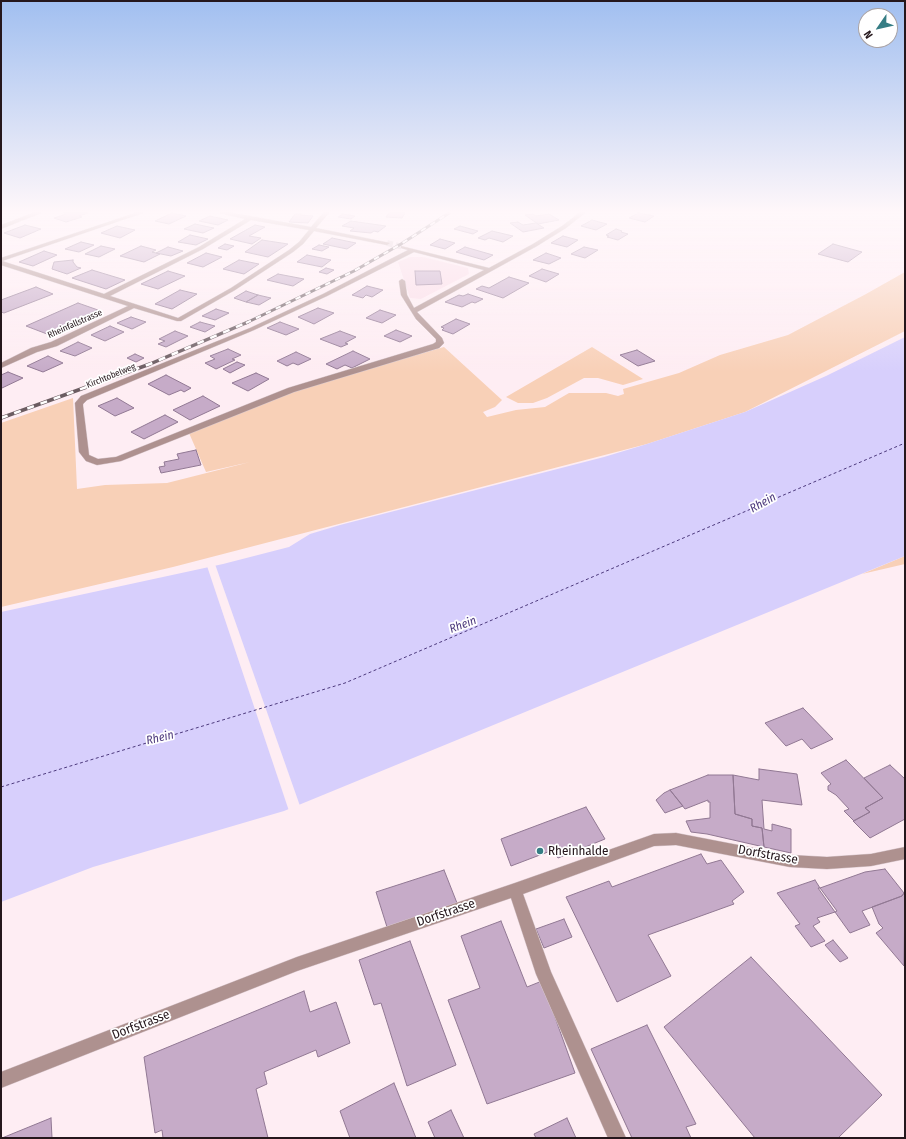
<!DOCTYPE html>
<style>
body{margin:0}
#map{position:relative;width:906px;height:1139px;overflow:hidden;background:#feedf3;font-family:"Fira Sans Condensed",sans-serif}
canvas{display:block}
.frame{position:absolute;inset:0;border:2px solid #25171c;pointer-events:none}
.north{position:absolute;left:858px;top:8px;width:40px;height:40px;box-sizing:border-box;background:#fff;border:1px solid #a8a2a4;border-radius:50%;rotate:236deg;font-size:11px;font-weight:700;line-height:16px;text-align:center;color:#25171c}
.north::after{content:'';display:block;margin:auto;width:14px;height:18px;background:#357d84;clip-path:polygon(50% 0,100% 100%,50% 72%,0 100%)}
</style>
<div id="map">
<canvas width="906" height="1139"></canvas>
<div class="frame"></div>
<div class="north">N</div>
</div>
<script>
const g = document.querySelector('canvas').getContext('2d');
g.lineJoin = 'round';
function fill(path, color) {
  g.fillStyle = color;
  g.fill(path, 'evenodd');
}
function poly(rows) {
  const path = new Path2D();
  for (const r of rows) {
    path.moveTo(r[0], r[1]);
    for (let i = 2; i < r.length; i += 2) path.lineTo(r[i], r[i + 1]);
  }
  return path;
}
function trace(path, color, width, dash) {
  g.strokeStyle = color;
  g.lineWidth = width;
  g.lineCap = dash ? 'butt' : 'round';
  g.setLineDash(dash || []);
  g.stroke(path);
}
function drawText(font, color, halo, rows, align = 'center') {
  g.font = font + ' "Fira Sans Condensed",sans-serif';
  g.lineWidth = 3.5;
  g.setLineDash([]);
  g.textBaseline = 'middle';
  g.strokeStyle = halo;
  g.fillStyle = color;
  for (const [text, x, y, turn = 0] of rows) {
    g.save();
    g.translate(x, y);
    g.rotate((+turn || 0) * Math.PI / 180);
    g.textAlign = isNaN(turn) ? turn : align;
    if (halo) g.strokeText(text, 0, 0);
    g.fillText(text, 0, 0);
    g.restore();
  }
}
const built = poly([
 [410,257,423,257,468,268,469,274,421,299,410,298,398,262]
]);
const green = poly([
 [905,272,905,331,745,412,647,444,173,567,1,607,1,423,73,398,77,489,105,485,167,483,250,462,206,472,189,433,292,392,327,380,444,347,502,400,495,407,483,412,487,417,516,410,545,407,569,393,606,393,618,396,624,394,623,389,679,373,720,355,788,335,866,294],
 [592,347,643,379,623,385,598,378,584,378,547,398,533,403,518,403,506,397],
 [905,556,905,564,862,574]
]);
const water = poly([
 [905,337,905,556,284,811,93,867,1,902,1,612,223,564,289,547,310,534,340,525,604,457,647,444,745,412,826,376]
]);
const pier = poly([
 [215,564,300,806,289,811,207,566]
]);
const ferry = poly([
 [1,787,345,683,905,443]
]);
const building = poly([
 [64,213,88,213,79,216,82,217,66,222,54,218,66,214,64,213],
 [172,213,186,216,169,224,155,221,172,213],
 [389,213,405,213,402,218,386,217,389,213],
 [638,213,639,213,654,216,645,222,629,218,638,213],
 [295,214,301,214,300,215,313,216,308,223,289,222,295,214],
 [343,214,355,216,351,219,338,217,343,214],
 [533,214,536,216,549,214,559,220,538,224,525,215,533,214],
 [210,216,228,220,218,225,199,221,210,216],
 [592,220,607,224,596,230,581,226,592,220],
 [351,221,386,226,378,232,374,231,371,233,350,231,354,228,342,226,351,221],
 [518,222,523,225,536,223,544,228,523,232,510,223,518,222],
 [195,224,214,228,203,233,184,229,195,224],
 [25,225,41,229,20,238,4,233,25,225],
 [255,225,265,227,249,236,261,238,252,244,230,239,255,225],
 [117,226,135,230,120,238,101,233,117,226],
 [460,226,478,231,473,234,454,229,460,226],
 [616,229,622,231,621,232,628,234,618,240,607,237,609,236,606,235,616,229],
 [492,231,513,236,503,242,489,238,485,240,478,238,492,231],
 [190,235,208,239,196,245,178,242,190,235],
 [563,236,578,240,567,247,551,243,563,236],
 [332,238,356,243,347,249,323,244,332,238],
 [440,239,455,243,445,249,430,245,440,239],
 [262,240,288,244,268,257,245,252,262,240],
 [81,242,94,245,79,252,65,249,81,242],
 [225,244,234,246,227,250,218,248,225,244],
 [833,244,862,252,848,262,818,254,833,244],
 [319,245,329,247,322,251,312,249,319,245],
 [101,246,115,249,99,257,85,254,101,246],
 [141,246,156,250,152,252,160,254,144,262,120,256,141,246],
 [168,247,183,251,171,256,156,253,168,247],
 [465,247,493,255,484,260,456,252,465,247],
 [584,247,598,250,585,258,571,254,584,247],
 [44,251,57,255,33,266,19,262,44,251],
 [206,253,222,257,203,267,187,263,206,253],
 [546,253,561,258,549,264,533,260,546,253],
 [307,255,331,260,322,267,297,262,307,255],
 [73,260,73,262,77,267,81,268,67,274,52,269,54,262,73,260],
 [239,260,259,264,244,274,223,269,239,260],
 [326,268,334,270,327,274,319,272,326,268],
 [542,269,559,274,546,282,529,276,542,269],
 [92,270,125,280,106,289,72,278,92,270],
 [168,271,185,276,158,289,141,284,168,271],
 [415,271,440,271,442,284,416,285,415,271],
 [278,274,304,279,293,286,267,280,278,274],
 [509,277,529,283,503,298,476,289,482,286,489,288,509,277],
 [367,286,383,290,372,297,366,295,363,298,352,295,367,286],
 [36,287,53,294,4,313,1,312,1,300,36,287],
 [180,290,197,294,172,309,155,304,180,290],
 [246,291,258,295,246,302,234,298,246,291],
 [468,294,483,299,475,303,472,302,462,307,445,302,459,295,463,296,468,294],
 [258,295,271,298,259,305,246,302,258,295],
 [78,303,98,310,47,334,26,326,78,303],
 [318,308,334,313,314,324,298,317,318,308],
 [216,309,229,313,215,320,202,316,216,309],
 [380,310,396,315,382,323,366,318,380,310],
 [131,317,146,322,132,329,117,323,131,317],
 [456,319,470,324,453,334,442,330,444,328,441,327,456,319],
 [200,322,215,326,205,332,190,327,200,322],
 [280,322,299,329,286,335,267,328,280,322],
 [110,326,124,332,105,341,91,335,110,326],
 [396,330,412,336,400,342,384,336,396,330],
 [175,331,188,336,166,347,158,344,165,341,159,339,175,331],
 [340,331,356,337,345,343,348,344,341,347,320,339,340,331],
 [78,342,92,348,75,356,60,351,78,342],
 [228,349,241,355,232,359,235,360,216,369,205,363,215,359,210,356,228,349],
 [637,350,655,361,638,366,620,355,637,350],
 [353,351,370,359,352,368,345,365,337,369,326,364,353,351],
 [296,352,311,359,298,365,293,363,287,366,277,361,296,352],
 [135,354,144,358,136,362,127,358,135,354],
 [48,356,63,363,43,372,27,366,48,356],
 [237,362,245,365,230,373,223,369,237,362],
 [8,372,23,378,2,388,1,388,1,375,8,372],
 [256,373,269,379,248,391,232,383,256,373],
 [166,375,191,388,184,392,181,390,169,395,148,384,166,375],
 [203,396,220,406,190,420,173,410,203,396],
 [117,398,134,408,115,416,98,406,117,398],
 [165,415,178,422,144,439,131,432,165,415],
 [196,450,201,465,161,473,159,467,165,466,164,462,179,459,177,454,196,450],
 [803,708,833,739,811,749,802,739,786,746,765,723,803,708],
 [846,760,883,798,865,808,870,812,854,821,844,811,849,809,836,795,828,790,828,786,831,784,821,773,846,760],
 [890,765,905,779,905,819,870,838,853,821,870,812,865,808,883,798,864,778,890,765],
 [759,769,797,774,802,805,762,800,764,829,772,831,772,824,791,829,791,853,764,847,762,828,752,826,752,819,735,814,733,775,759,780,759,769],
 [708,775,733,775,735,814,752,819,752,826,762,828,764,847,707,834,691,832,686,821,710,818,710,802,708,802,708,800,685,809,670,790,708,775],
 [670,790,683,806,665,813,656,800,664,793,670,790],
 [586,807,605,839,558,858,553,850,511,866,501,839,586,807],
 [701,854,707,864,721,860,744,892,732,901,734,904,648,935,671,976,617,1002,566,897,609,881,612,887,701,854],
 [885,869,904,893,902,896,862,911,870,925,850,933,835,912,837,911,820,888,865,872,885,869],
 [444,870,457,903,387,927,376,892,444,870],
 [815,880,820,888,818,888,835,912,817,918,820,922,813,926,825,941,811,947,795,926,800,924,777,893,815,880],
 [904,893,905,894,904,966,876,933,883,928,879,924,872,907,902,896,904,893],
 [564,919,572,937,544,948,536,929,564,919],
 [501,921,527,987,542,981,575,1073,487,1104,448,1000,480,988,461,936,501,921],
 [833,940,848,958,840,962,825,945,833,940],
 [410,941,456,1065,407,1086,381,1003,374,1005,359,960,410,941],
 [751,957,882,1095,838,1138,755,1138,664,1027,751,957],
 [304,991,310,1012,336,1002,350,1043,318,1057,316,1050,264,1072,267,1084,256,1089,268,1138,163,1138,162,1130,155,1133,144,1057,304,991],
 [647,1025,696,1124,686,1127,691,1138,632,1138,591,1049,647,1025],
 [394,1083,416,1138,350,1138,340,1111,394,1083],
 [451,1110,464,1138,435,1138,428,1122,451,1110],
 [51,1118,52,1138,2,1138,51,1118],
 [567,1118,576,1138,536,1138,534,1134,567,1118]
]);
const minorTunnel = poly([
 [387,243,403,247]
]);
const minor = poly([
 [33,213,41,213,1,229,1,225,33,213],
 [135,213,143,213,2,261,104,294,199,247,245,219,220,213,232,213,311,227,323,213,329,213,316,228,390,243,387,245,314,231,303,244,293,252,235,290,181,321,177,321,134,308,57,346,37,352,1,368,1,363,31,348,51,342,128,306,1,265,1,258,135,213],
 [251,220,309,230,299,242,289,250,231,288,178,318,110,296,203,249,251,220],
 [579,213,585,213,566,228,537,246,417,312,442,338,444,343,439,348,294,392,121,461,97,465,86,461,79,452,75,403,81,396,250,328,323,294,408,250,401,248,401,246,489,268,533,244,562,226,579,213],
 [414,252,484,270,414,308,407,295,405,281,402,279,399,281,401,295,416,319,436,339,436,342,433,344,288,388,116,457,98,459,89,455,83,406,83,404,87,400,254,330,327,296,414,252],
 [676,833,790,855,827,857,871,854,905,847,905,859,871,866,827,869,790,867,676,845,654,846,523,894,551,972,626,1138,608,1138,536,974,511,898,297,971,1,1088,1,1072,297,957,515,883,654,834,676,833]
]);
const railFar1 = poly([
 [246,323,354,271,401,244,449,213]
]);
const rail = poly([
 [1,418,150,364,248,322]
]);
const markers = [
 [540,851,4,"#357d84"]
];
const farStreetnames = [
 ["Rheinfallstrasse",75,324,-24],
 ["Kirchtobelweg",111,376,-22]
];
const waterNames = [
 ["Rhein",763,503,-29],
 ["Rhein",463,625,-21],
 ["Rhein",160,738,-13]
];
const nearPoinames = [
 ["Rheinhalde",548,851]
];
const nearStreetnames = [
 ["Dorfstrasse",768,855,10],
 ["Dorfstrasse",446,913,-19],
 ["Dorfstrasse",141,1025,-21]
];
fill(built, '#fadce7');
fill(green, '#f8d0b7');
fill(water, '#d7cffc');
fill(pier, '#feedf3');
trace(ferry, '#4d3a7d', 1, [3, 2.5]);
fill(building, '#c6abc8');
trace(building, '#917893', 1);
trace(minorTunnel, '#ddcdd3', 6, [6, 3]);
trace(minor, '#dbcbd1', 1);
fill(minor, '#ae918f');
trace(railFar1, '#6b5c61', 3);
trace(rail, '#6b5c61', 3.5);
trace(railFar1, '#fff', 2, [5.5]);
trace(rail, '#fff', 2.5, [7]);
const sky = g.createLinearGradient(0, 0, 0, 372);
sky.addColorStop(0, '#a1bff0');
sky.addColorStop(0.57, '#fff7fa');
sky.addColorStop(1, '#fff7fa00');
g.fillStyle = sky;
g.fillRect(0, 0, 906, 372);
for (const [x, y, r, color] of markers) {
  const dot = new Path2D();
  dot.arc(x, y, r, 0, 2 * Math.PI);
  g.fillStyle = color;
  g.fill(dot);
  trace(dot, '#fff', 1.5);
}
drawText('9px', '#25171c', '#fff', farStreetnames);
drawText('italic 12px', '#4d3a7d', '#fff', waterNames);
drawText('13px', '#25171c', '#fff', nearPoinames, 'left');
drawText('13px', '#25171c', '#fff', nearStreetnames);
</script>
